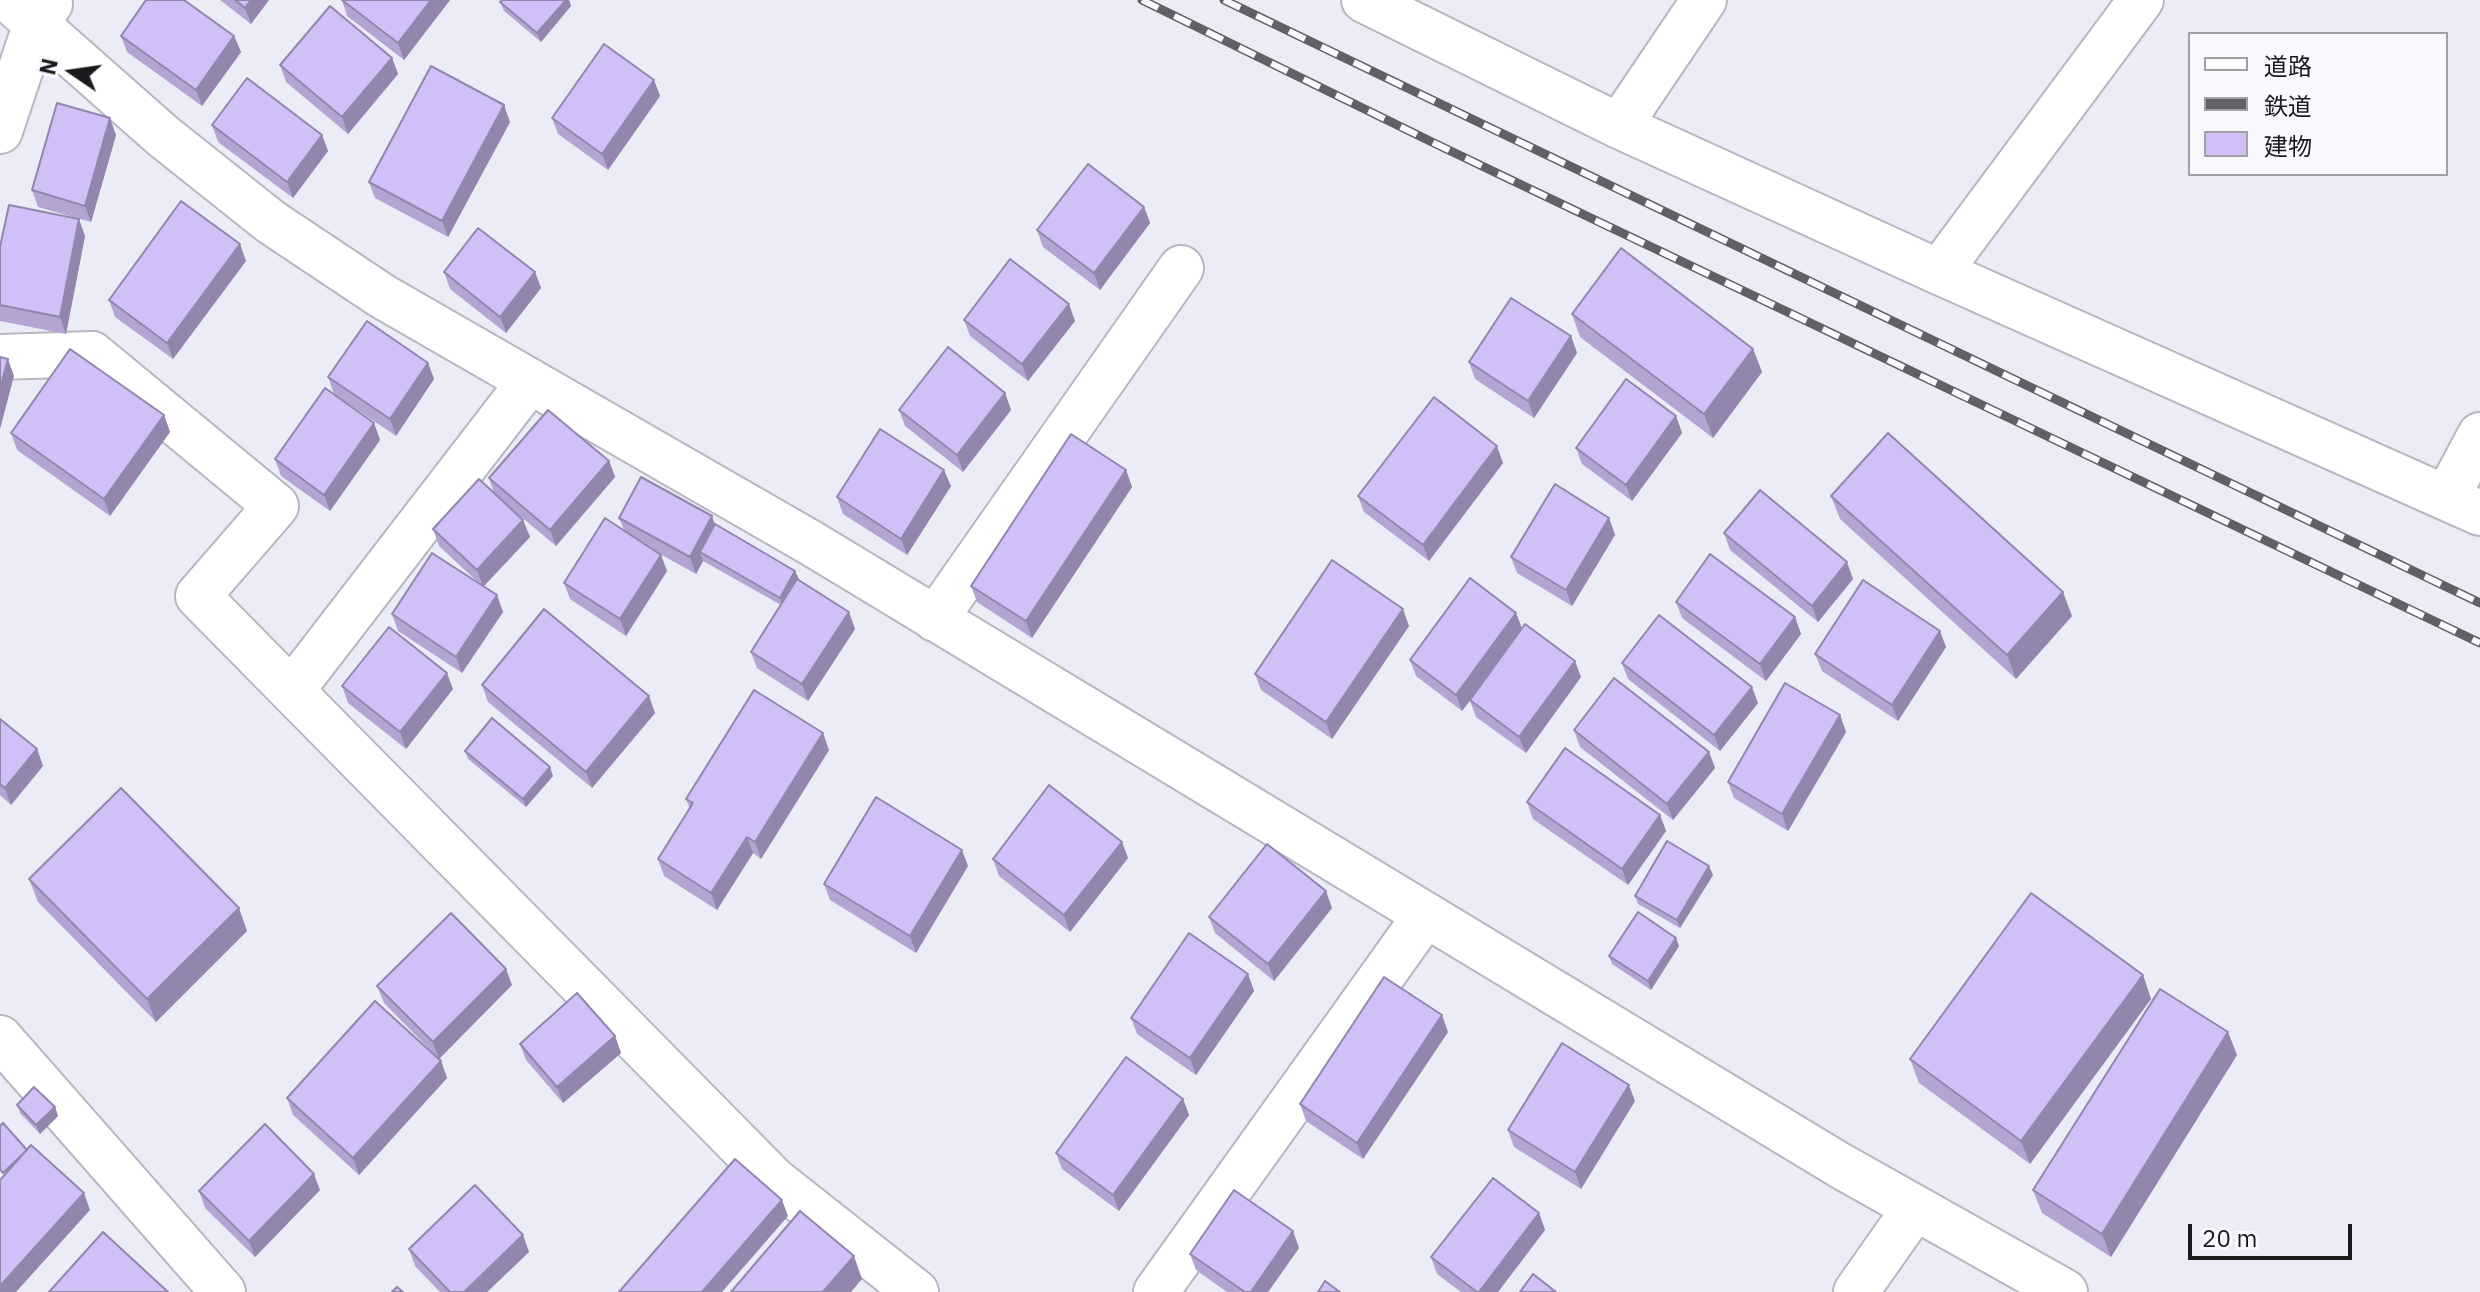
<!DOCTYPE html>
<meta charset="utf-8">
<style>
body{margin:0}
#map{position:relative;width:2480px;height:1292px;overflow:hidden;background:#ebecf6;font-family:"IBM Plex Sans","Noto Sans JP",sans-serif}
canvas{display:block}
.legend{position:absolute;left:2188px;top:32px;width:260px;height:144px;box-sizing:border-box;background:#fafafe;border:2px solid #a0a1a4;margin:0;padding:10px 14px;list-style:none;font-size:24px;color:#1a1b1e}
.legend li{display:flex;align-items:center;gap:16px;height:40px}
.legend b{width:40px;border:2px solid #a0a1a4}
.north{position:absolute;left:32px;top:32px;width:80px;height:80px;-webkit-text-stroke:6px #fafafe;paint-order:stroke;rotate:283deg;font-size:22px;font-weight:700;line-height:32px;text-align:center;color:#1a1b1e}
.north::after{content:'';display:block;margin:auto;width:28px;height:36px;background:#1a1b1e;clip-path:polygon(50% 0,100% 100%,50% 72%,0 100%)}
.scale{position:absolute;left:2188px;top:1224px;width:164px;height:36px;box-sizing:border-box;border:4px solid #1a1b1e;border-top:0;padding-left:10px;font-size:24px;line-height:28px;white-space:nowrap;color:#1a1b1e;-webkit-text-stroke:6px #fafafe;paint-order:stroke}
</style>
<div id="map">
<canvas width="2480" height="1292"></canvas>
<ul class="legend">
<li><b style="height:10px;background:#fff"></b>道路</li>
<li><b style="height:10px;background:#606167"></b>鉄道</li>
<li><b style="height:22px;background:#d1bff7"></b>建物</li>
</ul>
<div class="north">N</div>
<div class="scale">20 m</div>
</div>
<script>
const g = document.querySelector('canvas').getContext('2d');
g.lineJoin = 'round';
function poly(rows) {
  const path = new Path2D();
  for (const r of rows) {
    path.moveTo(r[0], r[1]);
    for (let i = 2; i < r.length; i += 2) path.lineTo(r[i], r[i + 1]);
  }
  return path;
}
function trace(path, color, width, dash) {
  g.strokeStyle = color;
  g.lineWidth = width;
  g.lineCap = dash ? 'butt' : 'round';
  g.setLineDash(dash || []);
  g.stroke(path);
}
function fill(path, color) {
  g.fillStyle = color;
  g.fill(path, 'evenodd');
}
const minor = poly([
 [9,0,163,136,271,222,382,296,811,543,1841,1166,2065,1292],
 [1364,0,1619,126,1939,272,2480,513],
 [1619,126,1704,0],
 [0,131,36,23,50,4],
 [1939,272,2141,0],
 [0,357,92,354,276,506,198,596,774,1180,916,1292],
 [2447,497,2480,435],
 [935,619,1181,268],
 [292,690,530,381],
 [0,1038,223,1292],
 [1156,1292,1425,916],
 [1856,1292,1915,1208]
]);
const rail = poly([
 [1142,0,1436,144,2480,643],
 [1224,0,2480,603]
]);
const wall = poly([
 [220,0,269,0,251,24],
 [342,0,450,0,404,60,347,16],
 [502,0,569,0,571,6,541,42,504,11,500,2],
 [121,36,234,36,241,52,202,106,127,52],
 [392,58,398,74,348,134,286,82,280,65],
 [654,80,660,96,608,170,558,134,552,118],
 [510,122,448,237,375,198,369,182],
 [212,125,322,135,328,151,293,198,218,142],
 [116,135,91,222,38,207,32,190],
 [1144,207,1150,223,1100,290,1043,247,1037,230],
 [85,236,66,334,0,321,0,247],
 [246,261,173,359,115,317,109,300],
 [444,272,535,272,541,288,506,333,450,289],
 [1572,314,1753,349,1762,372,1713,438,1580,337],
 [964,320,1075,321,1028,381,970,336],
 [1571,336,1577,353,1534,418,1475,379,1469,362],
 [428,363,434,379,396,436,334,394,328,377],
 [1005,393,1011,410,963,472,905,426,899,410],
 [164,415,170,432,110,516,17,450,11,433],
 [1676,416,1682,433,1632,501,1582,464,1576,448],
 [374,423,380,440,330,511,281,476,275,459],
 [609,461,615,477,556,546,507,505,523,520,530,537,483,587,497,595,503,612,462,673,398,631,392,614,482,586,439,546,433,529,494,493,489,478],
 [1503,463,1429,561,1364,512,1358,496],
 [1126,470,1132,487,1032,638,977,602,971,586],
 [951,486,907,555,843,514,837,497],
 [1831,496,2072,616,2016,679,1840,519],
 [619,518,715,524,798,580,855,629,808,701,757,668,751,652,781,605,703,561,696,574,660,554,667,571,626,636,570,599,564,583,624,530],
 [1609,518,1615,535,1572,606,1517,573,1511,557],
 [1724,533,1853,579,1818,622,1730,550],
 [1676,602,1795,617,1801,634,1766,681,1682,618],
 [1516,613,1522,628,1581,677,1526,753,1476,717,1470,701,1462,711,1416,676,1410,660],
 [1409,626,1332,739,1261,690,1255,674],
 [1946,647,1898,721,1822,671,1815,654],
 [1622,663,1758,703,1720,751,1628,679],
 [482,685,655,713,592,788,488,702],
 [342,686,453,689,406,749,348,703],
 [1840,715,1846,732,1788,831,1734,798,1728,782],
 [0,719,37,749,43,766,11,805,0,795],
 [1574,730,1709,752,1715,768,1673,820,1580,747],
 [829,750,761,859,753,853,717,910,664,876,658,859,690,809,686,799],
 [465,751,553,776,526,807,468,759],
 [1527,802,1660,815,1666,831,1628,885,1533,819],
 [1128,858,1070,932,999,876,993,859],
 [968,866,916,953,830,900,824,884],
 [1713,875,1680,928,1638,904,1635,896],
 [29,879,247,931,156,1022,38,902],
 [1332,908,1274,981,1215,933,1209,917],
 [1679,946,1651,990,1612,964,1609,956],
 [1248,974,1254,991,1196,1075,1137,1034,1131,1018],
 [2143,975,2151,999,2030,1164,1919,1083,1910,1059],
 [512,985,439,1059,384,1003,377,986],
 [1448,1032,1363,1159,1306,1121,1300,1104],
 [615,1036,621,1053,563,1103,526,1060,520,1044],
 [2237,1055,2111,1257,2042,1213,2033,1190],
 [441,1061,447,1078,359,1175,293,1115,287,1098],
 [1183,1099,1189,1115,1119,1211,1062,1169,1056,1153],
 [1635,1101,1581,1189,1514,1147,1508,1130],
 [17,1105,55,1107,58,1116,40,1134,20,1113],
 [320,1190,255,1257,205,1208,199,1191],
 [1539,1213,1545,1230,1498,1292,1461,1292,1437,1274,1431,1257],
 [1299,1248,1268,1292,1227,1292,1196,1270,1190,1254],
 [409,1249,529,1252,487,1292,440,1292,415,1266]
]);
const shadedWall = poly([
 [251,0,269,0,251,24,245,8],
 [431,0,450,0,404,60,398,43],
 [566,0,569,0,571,6,541,42,537,33],
 [234,36,241,52,202,106,196,90],
 [392,58,398,74,348,134,342,117],
 [654,80,660,96,608,170,602,154],
 [504,105,510,122,448,237,442,221],
 [110,118,116,135,91,222,85,206],
 [322,135,328,151,293,198,287,182],
 [1144,207,1150,223,1100,290,1094,273],
 [79,219,85,236,66,334,60,317],
 [240,244,246,261,173,359,167,343],
 [535,272,541,288,506,333,500,317],
 [1069,304,1075,321,1028,381,1022,364],
 [1571,336,1577,353,1534,418,1528,401],
 [1753,349,1762,372,1713,438,1704,414],
 [8,359,14,376,0,429,0,389],
 [428,363,434,379,396,436,390,419],
 [1005,393,1011,410,963,472,957,455],
 [164,415,170,432,110,516,104,499],
 [1676,416,1682,433,1632,501,1626,485],
 [374,423,380,440,330,511,324,495],
 [1497,446,1503,463,1429,561,1423,545],
 [609,461,615,477,556,546,550,530],
 [944,470,951,486,907,555,901,539],
 [1126,470,1132,487,1032,638,1026,621],
 [712,516,718,533,700,552,703,561,696,574,690,557],
 [1609,518,1615,535,1572,606,1566,590],
 [523,520,530,537,483,587,477,570],
 [661,555,667,571,626,636,620,619],
 [1847,562,1853,579,1818,622,1812,606],
 [795,571,799,579,783,606,780,598],
 [2063,592,2072,616,2016,679,2007,655],
 [497,595,503,612,462,673,456,657],
 [1403,609,1409,626,1332,739,1326,722],
 [849,612,855,629,808,701,802,684],
 [1516,613,1522,629,1462,711,1456,695],
 [1795,617,1801,634,1766,681,1760,664],
 [1940,631,1946,647,1898,721,1892,705],
 [1575,661,1581,677,1526,753,1519,737],
 [447,673,453,689,406,749,400,732],
 [1752,687,1758,703,1720,751,1714,735],
 [649,696,655,713,592,788,586,772],
 [1840,715,1846,732,1788,831,1782,814],
 [823,733,829,750,761,859,755,842],
 [37,749,43,766,11,805,5,788],
 [1709,752,1715,768,1673,820,1667,804],
 [550,767,553,776,526,807,523,799],
 [1660,815,1666,831,1628,885,1622,869],
 [747,837,753,853,717,910,711,893],
 [1122,842,1128,858,1070,932,1064,915],
 [962,850,968,866,916,953,910,936],
 [1709,866,1713,875,1680,928,1677,920],
 [1326,891,1332,908,1274,981,1268,964],
 [239,908,247,931,156,1022,147,999],
 [1676,938,1679,946,1651,990,1648,981],
 [506,969,512,985,439,1059,433,1042],
 [1248,974,1254,991,1196,1075,1190,1058],
 [2143,975,2151,999,2030,1164,2021,1141],
 [1442,1015,1448,1032,1363,1159,1357,1143],
 [2228,1032,2237,1055,2111,1257,2102,1234],
 [615,1036,621,1053,563,1103,557,1087],
 [441,1061,447,1078,359,1175,353,1158],
 [1629,1085,1635,1101,1581,1189,1575,1172],
 [1183,1099,1189,1115,1119,1211,1113,1195],
 [55,1107,58,1116,40,1134,36,1125],
 [314,1174,320,1190,255,1257,249,1241],
 [84,1193,90,1210,16,1292,0,1292,0,1286],
 [782,1200,788,1216,722,1292,702,1292],
 [1539,1213,1545,1230,1498,1292,1479,1292],
 [1293,1231,1299,1248,1268,1292,1251,1292],
 [523,1235,529,1252,487,1292,464,1292],
 [854,1256,862,1279,851,1292,823,1292]
]);
const building = poly([
 [146,0,184,0,234,36,196,90,121,36,146,0],
 [235,0,251,0,245,8,235,0],
 [342,0,431,0,398,43,342,0],
 [502,0,566,0,537,33,500,2,502,0],
 [330,6,392,58,342,117,280,65,330,6],
 [604,44,654,80,602,154,552,118,604,44],
 [431,66,504,105,442,221,369,182,431,66],
 [247,78,322,135,287,182,212,125,247,78],
 [57,103,110,118,85,206,32,190,57,103],
 [1088,164,1144,207,1094,273,1037,230,1088,164],
 [181,201,240,244,167,343,109,300,181,201],
 [9,205,79,219,60,317,0,305,0,247,9,205],
 [478,228,535,272,500,317,444,272,478,228],
 [1621,248,1753,349,1704,414,1572,314,1621,248],
 [1010,259,1069,304,1022,364,964,320,1010,259],
 [1511,298,1571,336,1528,401,1469,362,1511,298],
 [367,321,428,363,390,419,328,377,367,321],
 [948,347,1005,393,957,455,899,410,948,347],
 [70,349,164,415,104,499,11,433,70,349],
 [0,357,8,359,0,389,0,357],
 [1626,379,1676,416,1626,485,1576,448,1626,379],
 [325,388,374,423,324,495,275,459,325,388],
 [1434,397,1497,446,1423,545,1358,496,1434,397],
 [548,410,609,461,550,530,489,478,548,410],
 [880,429,944,470,901,539,837,497,880,429],
 [1888,433,2063,592,2007,655,1831,496,1888,433],
 [1071,434,1126,470,1026,621,971,586,1071,434],
 [641,477,712,516,690,557,619,518,641,477],
 [479,479,523,520,477,570,433,529,479,479],
 [1555,484,1609,518,1566,590,1511,557,1555,484],
 [1760,490,1847,562,1812,606,1724,533,1760,490],
 [605,518,661,555,620,619,564,583,605,518],
 [715,524,795,571,780,598,700,552,715,524],
 [432,553,497,595,456,657,392,614,432,553],
 [1710,554,1795,617,1760,664,1676,602,1710,554],
 [1332,560,1403,609,1326,722,1255,674,1332,560],
 [1470,578,1516,613,1456,695,1410,660,1470,578],
 [797,579,849,612,802,684,751,652,797,579],
 [1863,580,1940,631,1892,705,1815,654,1863,580],
 [544,609,649,696,586,772,482,685,544,609],
 [1659,615,1752,687,1714,735,1622,663,1659,615],
 [1525,624,1575,661,1519,737,1470,700,1525,624],
 [389,627,447,673,400,732,342,686,389,627],
 [1614,678,1709,752,1667,804,1574,730,1614,678],
 [1785,683,1840,715,1782,814,1728,782,1785,683],
 [754,690,823,733,755,842,747,837,711,893,658,859,693,803,686,799,754,690],
 [492,718,550,767,523,799,465,751,492,718],
 [0,719,37,749,5,788,0,784,0,719],
 [1565,748,1660,815,1622,869,1527,802,1565,748],
 [1049,785,1122,842,1064,915,993,859,1049,785],
 [121,788,239,908,147,999,29,879,121,788],
 [876,797,962,850,910,936,824,884,876,797],
 [1667,841,1709,866,1677,920,1635,896,1667,841],
 [1267,844,1326,891,1268,964,1209,917,1267,844],
 [2031,893,2143,975,2021,1141,1910,1059,2031,893],
 [1638,912,1676,938,1648,981,1609,956,1638,912],
 [451,913,506,969,433,1042,377,986,451,913],
 [1189,933,1248,974,1190,1058,1131,1018,1189,933],
 [1384,977,1442,1015,1357,1143,1300,1104,1384,977],
 [2160,989,2228,1032,2102,1234,2033,1190,2160,989],
 [577,993,615,1036,557,1087,520,1044,577,993],
 [375,1001,441,1061,353,1158,287,1098,375,1001],
 [1562,1043,1629,1085,1575,1172,1508,1130,1562,1043],
 [1126,1057,1183,1099,1113,1195,1056,1153,1126,1057],
 [34,1087,55,1107,36,1125,17,1105,34,1087],
 [3,1123,27,1150,3,1173,0,1169,0,1126,3,1123],
 [265,1124,314,1174,249,1241,199,1191,265,1124],
 [31,1145,84,1193,0,1286,0,1180,31,1145],
 [735,1159,782,1200,702,1292,619,1292,735,1159],
 [1493,1178,1539,1213,1479,1292,1477,1292,1431,1257,1493,1178],
 [475,1185,523,1235,464,1292,450,1292,409,1249,475,1185],
 [1234,1190,1293,1231,1251,1292,1245,1292,1190,1254,1234,1190],
 [800,1211,854,1256,823,1292,731,1292,800,1211],
 [103,1232,168,1292,49,1292,103,1232],
 [1533,1274,1556,1292,1520,1292,1533,1274],
 [1325,1281,1340,1292,1318,1292,1325,1281],
 [397,1287,403,1292,392,1292,397,1287]
]);
trace(minor, '#b6b7c1', 48);
trace(minor, '#fff', 44);
trace(rail, '#606167', 9);
trace(rail, '#fafafe', 6, [18]);
fill(wall, '#b4a4d4');
fill(shadedWall, '#9286ad');
fill(building, '#d1bff7');
trace(building, '#9286ad', 2);
</script>
